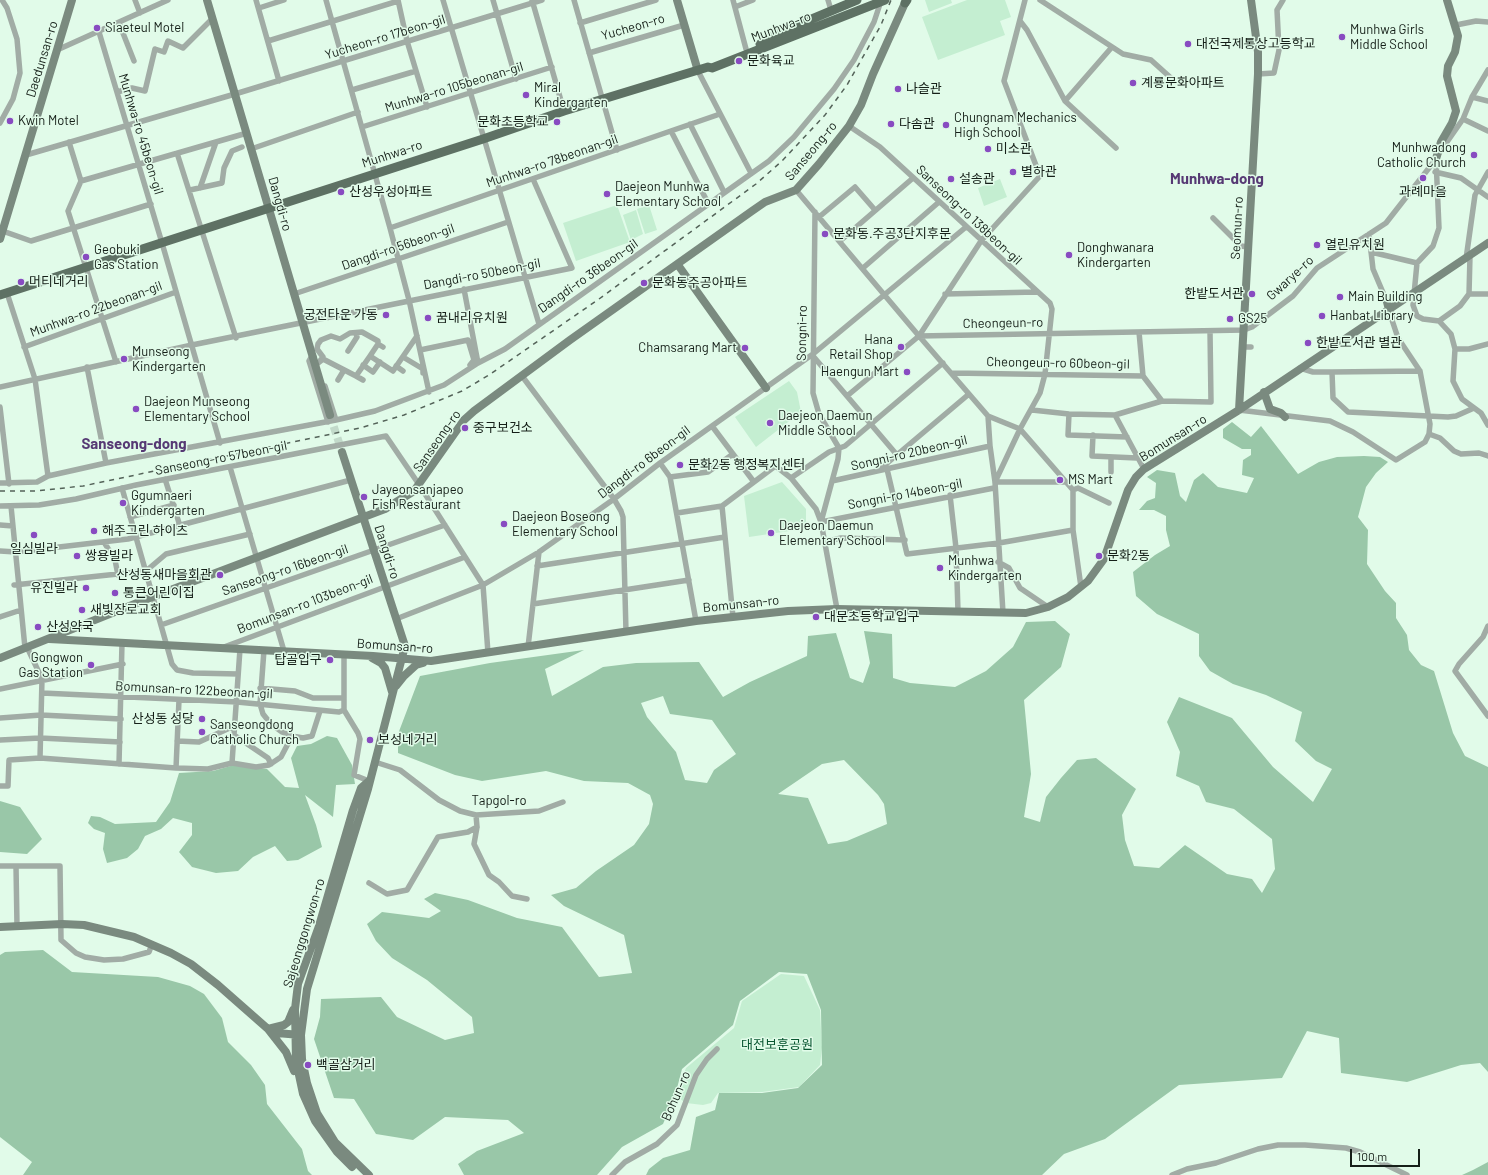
<!DOCTYPE html>
<meta charset="utf-8">
<style>
body{margin:0}
#map{position:relative;width:1488px;height:1175px;overflow:hidden;background:#e1fbe9;font-family:Barlow,sans-serif}
canvas{display:block}
.scale{position:absolute;left:1350px;top:1149px;width:70px;height:18px;box-sizing:border-box;border:2px solid #151f18;border-top:0;padding-left:5px;font-size:12px;line-height:14px;white-space:nowrap;color:#151f18;-webkit-text-stroke:3px #e1fbe9;paint-order:stroke}
</style>
<div id="map">
<canvas width="1488" height="1175"></canvas>
<div class="scale">100 m</div>
</div>
<script>
const g = document.querySelector('canvas').getContext('2d');
g.lineJoin = 'round';
function fill(path, color) {
  g.fillStyle = color;
  g.fill(path, 'evenodd');
}
function poly(rows) {
  const path = new Path2D();
  for (const r of rows) {
    path.moveTo(r[0], r[1]);
    for (let i = 2; i < r.length; i += 2) path.lineTo(r[i], r[i + 1]);
  }
  return path;
}
function trace(path, color, width, dash) {
  g.strokeStyle = color;
  g.lineWidth = width;
  g.lineCap = dash ? 'butt' : 'round';
  g.setLineDash(dash || []);
  g.stroke(path);
}
function drawText(font, color, halo, rows, align = 'center') {
  g.font = font + ' Barlow,"Noto Sans KR",sans-serif';
  g.lineWidth = 3;
  g.setLineDash([]);
  g.textBaseline = 'middle';
  g.strokeStyle = halo;
  g.fillStyle = color;
  for (const [text, x, y, turn = 0] of rows) {
    g.save();
    g.translate(x, y);
    g.rotate((+turn || 0) * Math.PI / 180);
    g.textAlign = isNaN(turn) ? turn : align;
    if (halo) g.strokeText(text, 0, 0);
    g.fillText(text, 0, 0);
    g.restore();
  }
}
const green = poly([
 [925,0,951,0,952,3,929,12],
 [967,0,1005,0,1011,17,1000,21,1005,35,938,60,922,17],
 [1000,179,1007,197,984,206,978,188],
 [617,205,630,242,576,261,563,223],
 [649,205,657,230,645,234,637,209],
 [636,210,643,234,631,240,623,215],
 [789,381,797,392,801,412,756,447,735,417],
 [782,482,806,509,806,526,803,527,803,529,749,537,744,496],
 [781,974,804,976,820,1010,822,1048,820,1065,799,1087,762,1092,718,1093,711,1103,703,1105,686,1103,676,1096,686,1068,734,1028,742,1001]
]);
const forest = poly([
 [1232,422,1251,437,1261,426,1298,474,1319,462,1337,457,1364,456,1380,457,1388,462,1376,473,1366,487,1358,517,1368,530,1367,564,1385,591,1396,603,1396,618,1407,635,1409,650,1421,665,1434,671,1453,733,1465,756,1488,767,1488,1072,1480,1063,1461,1065,1407,1082,1341,1073,1339,1038,1307,1031,1282,1078,1179,1085,1105,1139,1064,1154,1042,1175,646,1175,649,1169,663,1158,690,1150,696,1117,715,1110,719,1093,762,1093,798,1088,822,1065,821,1010,807,974,779,972,740,1001,733,1025,682,1069,675,1096,663,1124,622,1147,597,1175,464,1175,458,1164,477,1151,524,1133,508,1120,445,1117,413,1140,376,1134,354,1099,334,1098,314,1039,320,1017,321,999,381,997,397,1017,445,1040,474,1033,472,1017,427,980,392,958,376,941,367,924,382,912,429,918,441,911,424,899,435,893,468,900,517,918,562,927,599,977,632,973,624,935,564,906,551,895,576,888,596,871,634,845,649,824,653,804,650,795,628,783,584,781,546,771,482,781,455,775,398,753,398,734,420,676,490,663,584,650,545,669,552,696,603,667,636,663,699,662,723,697,750,682,807,656,808,636,836,633,850,678,863,683,870,663,864,631,892,634,893,678,910,683,955,687,986,671,1013,647,1026,622,1055,621,1070,634,1061,667,1024,700,1031,774,1024,817,1040,822,1046,797,1061,778,1077,760,1096,758,1136,789,1122,815,1125,840,1134,866,1159,868,1185,845,1227,874,1252,879,1262,893,1275,869,1272,839,1234,809,1206,802,1199,786,1176,776,1180,752,1167,722,1179,697,1232,718,1273,767,1313,802,1332,769,1316,761,1295,741,1302,712,1266,695,1233,684,1210,671,1199,656,1199,634,1157,614,1136,596,1133,572,1155,555,1170,546,1166,530,1166,516,1154,510,1139,510,1147,501,1155,498,1156,483,1147,477,1157,470,1175,473,1180,496,1186,502,1194,480,1203,473,1218,487,1247,493,1254,478,1242,475,1243,460,1251,455,1251,449,1242,449,1223,438,1223,429],
 [663,696,670,714,712,720,736,754,714,770,707,783,685,780,676,752,647,717,641,703],
 [844,760,878,795,884,804,887,824,847,841,828,844,808,798,778,794,822,764],
 [327,736,337,738,352,765,355,784,336,785,333,817,305,795,316,825,322,847,298,860,287,861,275,846,253,857,238,871,216,873,192,867,179,852,192,835,192,823,173,818,161,829,145,836,138,849,127,858,107,863,103,849,105,833,94,829,88,823,91,816,100,817,115,824,156,822,170,802,179,773,213,771,234,765,267,769,285,787,299,788,291,758,297,746,311,744],
 [0,801,20,807,42,839,27,854,0,852],
 [43,950,72,972,158,977,190,986,204,994,222,1018,228,1042,251,1065,265,1085,267,1104,302,1149,308,1171,312,1175,23,1175,32,1162,0,1137,0,955,5,952],
 [1488,1162,1488,1175,1462,1175,1473,1170]
]);
const secondaryTunnel = poly([
 [330,415,342,452]
]);
const street = poly([
 [135,0,140,13],
 [256,0,279,81],
 [326,0,390,228,409,300,429,392],
 [398,0,407,41,427,107],
 [443,0,539,324],
 [493,0,516,79],
 [532,0,564,111],
 [574,0,617,150],
 [733,0,746,49],
 [828,0,831,10],
 [1040,0,1123,54,1151,60,1171,78],
 [735,7,753,0],
 [259,8,284,0],
 [1020,21,1027,30,1065,101,1116,148],
 [119,23,134,61],
 [580,23,656,0],
 [1456,25,1476,21,1488,22],
 [99,32,162,243,220,443],
 [268,41,398,1],
 [57,50,168,0],
 [589,53,684,25],
 [698,71,751,173],
 [1258,74,1274,73,1279,50,1277,10,1283,0],
 [352,90,416,71],
 [117,92,132,88,145,91,155,49,164,52,168,41,183,48,213,18],
 [1472,97,1488,101],
 [1065,101,1112,47],
 [1463,119,1488,131],
 [0,123,13,99,20,73,17,39,7,8,2,0],
 [690,124,724,192],
 [849,126,880,147,1050,303,1052,309,1045,374,1040,393,1020,429,995,482,1064,482],
 [362,127,552,67],
 [671,131,708,203],
 [69,142,81,181,68,211,116,362],
 [251,149,358,112],
 [1440,152,1463,119,1472,97,1488,70],
 [177,153,236,338],
 [26,155,235,94,542,0],
 [1436,159,1439,228,1433,246,1417,263,1413,305,1417,316,1423,319,1439,321,1451,334,1455,349,1453,381,1462,399,1481,413,1488,425],
 [1435,172,1461,178,1488,197],
 [81,181,247,133],
 [200,188,216,142],
 [190,190,222,183,224,168,232,151,242,147],
 [796,190,919,336,1244,330,1252,327,1293,296,1317,268,1386,223,1436,159],
 [815,212,813,393,819,414,839,448,838,459,821,522,837,609],
 [819,217,855,187,875,210],
 [1213,218,1241,246,1248,247],
 [390,228,720,114],
 [0,230,31,241,151,204],
 [1369,234,1373,269,1387,302],
 [840,241,913,178],
 [1371,252,1417,263],
 [1466,259,1475,195,1488,172],
 [863,268,939,202],
 [464,289,478,363],
 [7,293,35,379,48,476],
 [294,294,508,222],
 [945,294,1037,292],
 [1469,294,1488,294],
 [1439,321,1460,306,1469,294,1470,256],
 [1139,332,1143,376],
 [919,336,988,416,990,446,995,482,1003,613],
 [24,347,176,292],
 [1243,347,1251,347],
 [1455,349,1469,349,1488,344],
 [420,350,468,340,474,360,470,365],
 [348,351,357,337,356,334],
 [370,356,378,344,383,347],
 [813,356,897,455],
 [314,357,312,356,309,361,328,422],
 [403,357,423,369,423,373],
 [320,361,323,357,317,349,318,344,321,340,331,336,340,339,350,333,362,332,378,341,378,344],
 [318,363,323,359,356,376,370,356,393,371,417,336],
 [363,365,373,372,380,362],
 [396,366,403,371],
 [87,367,106,463],
 [1300,368,1313,372,1332,372,1420,371],
 [1332,372,1333,398,1348,412,1448,417,1456,416,1474,408],
 [952,373,1143,376],
 [356,376,363,380],
 [522,376,614,499,621,511,623,517,626,632],
 [1143,376,1162,401],
 [338,380,344,370],
 [325,386,336,420],
 [0,387,192,345,572,268,533,179],
 [847,396,919,336,981,241,1040,176,1004,81,1025,0],
 [0,407,9,484],
 [1032,410,1069,414,1115,415,1162,401,1211,402,1210,331],
 [1239,410,1330,421,1353,432,1396,460,1425,442,1429,434,1430,424,1420,371,1398,338,1391,317],
 [1069,414,1068,435,1127,437],
 [1115,415,1144,469],
 [988,416,1020,429,1073,490],
 [712,426,754,482],
 [1429,434,1440,438,1454,451,1461,454,1479,453,1488,456],
 [1093,435,1092,456,1137,458],
 [1111,457,1111,472],
 [660,463,670,477,696,621],
 [230,467,284,651],
 [887,469,907,554,999,543,1073,530],
 [879,470,969,394],
 [670,477,708,472,733,454],
 [791,478,829,452,845,446,943,363],
 [165,479,180,526],
 [832,481,990,446],
 [0,483,37,482,48,476,106,463,336,420,375,411,444,385,478,363,505,349,769,161,794,137,834,89,854,60,874,22,881,1],
 [122,488,172,664,177,670,193,673,238,674],
 [1073,490,1073,530,1081,587],
 [1073,490,1078,488,1109,503],
 [950,495,956,548,958,612],
 [0,506,39,505,76,499,136,485,386,436,420,486,483,585,488,653],
 [11,506,25,648],
 [722,506,733,617],
 [677,513,722,506,774,467,777,467,791,478,816,509,821,522,994,488],
 [130,517,174,505],
 [0,525,13,526],
 [104,542,115,560,118,575],
 [824,542,841,538,905,540],
 [0,551,16,552,128,539,347,481],
 [998,562,1009,568,1020,588,1048,607],
 [537,566,725,537],
 [14,585,146,571,166,554,250,534],
 [533,604,689,580],
 [0,617,21,610],
 [396,619,483,585,539,552,614,499,660,463,813,354,966,227],
 [161,625,445,525],
 [1488,626,1483,637,1459,664,1455,671,1488,716],
 [27,647,42,679,40,758],
 [224,647,465,557],
 [528,647,539,552],
 [264,650,260,704,263,714,271,724,282,732,292,736,303,738,312,736,320,711],
 [344,654,344,710,358,733,360,739,354,775,369,781],
 [260,688,295,691,313,698,344,698],
 [0,689,123,664],
 [42,693,237,702,339,712,344,710],
 [0,718,41,715,121,719],
 [234,735,268,758,271,764],
 [0,740,40,738,120,742],
 [177,741,199,742,234,726],
 [375,762,400,770,439,800,460,811,476,815,539,811,563,802],
 [232,763,240,649],
 [119,764,122,643],
 [176,768,179,700],
 [0,786,8,786,9,760,40,758,176,768,208,769,232,763,256,767,269,765,281,757,292,736],
 [476,815,477,827,474,844,489,875,499,882,512,896,527,899],
 [0,866,60,866,61,940,76,953,85,957,104,960,123,959,149,952,152,944],
 [16,866,17,926],
 [369,883,387,894,407,890,438,837,468,832,477,827],
 [612,1175,625,1162,657,1144,677,1125,696,1075,707,1059,717,1049],
 [1172,1175,1187,1169,1216,1163,1258,1149,1278,1145,1305,1145,1346,1148,1360,1152,1407,1175]
]);
const secondary = poly([
 [207,0,330,415],
 [677,0,698,71],
 [1436,159,1441,142,1452,123,1456,111,1447,76,1448,66,1455,52,1458,36,1447,0],
 [0,239,72,0],
 [678,265,766,388],
 [1387,302,1391,317],
 [1264,392,1270,409,1281,413,1285,417],
 [1239,410,1258,74,1258,52,1251,0],
 [342,452,405,646,368,789,307,989,301,1035,302,1059,307,1083,317,1113,335,1142,369,1175],
 [49,639,373,656,431,661,696,621,788,611,837,609,1026,613,1048,607,1068,597,1088,581,1104,559,1128,490,1136,477,1144,469,1239,410,1488,243],
 [0,658,152,597,385,509,414,491,464,420,474,411,570,340,752,211,765,202,796,190,819,164,849,126,861,105,873,74,905,3],
 [372,658,381,663,385,668,392,692],
 [396,686,404,676,416,665,423,663],
 [0,927,62,924,84,925,134,937,171,953,191,964,218,985,268,1029,277,1033,300,1035],
 [293,1010,288,1022,284,1025,268,1029,286,1052,294,1071],
 [352,1167,337,1152,315,1121,303,1094,296,1061,295,1009,298,984,319,926,353,810,361,788,369,781]
]);
const primary = poly([
 [905,3,907,0],
 [760,44,776,34,857,0],
 [0,295,483,139,564,111,708,67,712,68,885,0]
]);
const rail = poly([
 [0,491,35,491,83,486,360,428,404,415,462,391,489,375,599,299,756,184,782,161,825,115,847,85,881,25,891,0]
]);
const markers = [
 [97,28,4,"#884bc1"],
 [1342,37,4,"#884bc1"],
 [1188,44,4,"#884bc1"],
 [739,61,4,"#884bc1"],
 [1133,83,4,"#884bc1"],
 [898,89,4,"#884bc1"],
 [526,95,4,"#884bc1"],
 [10,121,4,"#884bc1"],
 [557,122,4,"#884bc1"],
 [891,124,4,"#884bc1"],
 [946,125,4,"#884bc1"],
 [988,149,4,"#884bc1"],
 [1474,155,4,"#884bc1"],
 [1013,172,4,"#884bc1"],
 [1423,178,4,"#884bc1"],
 [951,179,4,"#884bc1"],
 [341,192,4,"#884bc1"],
 [607,194,4,"#884bc1"],
 [825,234,4,"#884bc1"],
 [1317,245,4,"#884bc1"],
 [1069,255,4,"#884bc1"],
 [86,257,4,"#884bc1"],
 [21,282,4,"#884bc1"],
 [644,283,4,"#884bc1"],
 [1252,294,4,"#884bc1"],
 [1340,297,4,"#884bc1"],
 [386,315,4,"#884bc1"],
 [1322,316,4,"#884bc1"],
 [428,318,4,"#884bc1"],
 [1230,319,4,"#884bc1"],
 [1308,343,4,"#884bc1"],
 [901,347,4,"#884bc1"],
 [745,348,4,"#884bc1"],
 [124,359,4,"#884bc1"],
 [907,372,4,"#884bc1"],
 [136,409,4,"#884bc1"],
 [770,423,4,"#884bc1"],
 [465,428,4,"#884bc1"],
 [680,465,4,"#884bc1"],
 [1060,480,4,"#884bc1"],
 [364,497,4,"#884bc1"],
 [123,503,4,"#884bc1"],
 [504,524,4,"#884bc1"],
 [94,531,4,"#884bc1"],
 [771,533,4,"#884bc1"],
 [34,535,4,"#884bc1"],
 [77,556,4,"#884bc1"],
 [1099,556,4,"#884bc1"],
 [940,568,4,"#884bc1"],
 [220,575,4,"#884bc1"],
 [86,588,4,"#884bc1"],
 [115,593,4,"#884bc1"],
 [82,610,4,"#884bc1"],
 [816,617,4,"#884bc1"],
 [38,627,4,"#884bc1"],
 [330,660,4,"#884bc1"],
 [91,665,4,"#884bc1"],
 [202,719,4,"#884bc1"],
 [202,732,4,"#884bc1"],
 [370,740,4,"#884bc1"],
 [308,1065,4,"#884bc1"]
];
const streetNames = [
 ["Yucheon-ro",633,27,-16],
 ["Munhwa-ro",781,27,-21],
 ["Yucheon-ro 17beon-gil",385,37,-17],
 ["Daedunsan-ro",42,59,-73],
 ["Munhwa-ro 105beonan-gil",454,87,-17],
 ["Munhwa-ro 45beon-gil",141,134,73],
 ["Sanseong-ro",811,151,-50],
 ["Munhwa-ro",392,154,-18],
 ["Munhwa-ro 78beonan-gil",552,161,-19],
 ["Dangdi-ro",280,204,74],
 ["Sanseong-ro 138beon-gil",969,215,43],
 ["Seomun-ro",1237,228,-87],
 ["Dangdi-ro 56beon-gil",398,247,-19],
 ["Dangdi-ro 50beon-gil",482,274,-11],
 ["Dangdi-ro 36beon-gil",588,276,-35],
 ["Gwarye-ro",1290,278,-43],
 ["Munhwa-ro 22beonan-gil",96,309,-20],
 ["Cheongeun-ro",1003,323,-1],
 ["Songni-ro",802,333,-89],
 ["Cheongeun-ro 60beon-gil",1058,363,1],
 ["Bomunsan-ro",1173,438,-32],
 ["Sanseong-ro",437,441,-55],
 ["Songni-ro 20beon-gil",909,453,-13],
 ["Sanseong-ro 57beon-gil",221,458,-11],
 ["Dangdi-ro 6beon-gil",644,462,-37],
 ["Songni-ro 14beon-gil",905,494,-11],
 ["Dangdi-ro",387,552,72],
 ["Sanseong-ro 16beon-gil",285,570,-19],
 ["Bomunsan-ro 103beon-gil",305,604,-21],
 ["Bomunsan-ro",741,604,-6],
 ["Bomunsan-ro",395,646,4],
 ["Bomunsan-ro 122beonan-gil",194,690,3],
 ["Tapgol-ro",499,801],
 ["Sajeonggongwon-ro",304,933,-73],
 ["Bohun-ro",676,1096,-66]
];
const poiNames = [
 ["Siaeteul Motel",105,28],
 ["Munhwa Girls",1350,30],
 ["Middle School",1350,45],
 ["대전국제통상고등학교",1196,44],
 ["문화육교",747,61],
 ["계룡문화아파트",1141,83],
 ["Miral",534,88],
 ["Kindergarten",534,103],
 ["나슬관",906,89],
 ["Chungnam Mechanics",954,118],
 ["High School",954,133],
 ["Kwin Motel",18,121],
 ["문화초등학교",549,122,"right"],
 ["다솜관",899,124],
 ["Munhwadong",1466,148,"right"],
 ["Catholic Church",1466,163,"right"],
 ["미소관",996,149],
 ["별하관",1021,172],
 ["설송관",959,179],
 ["Daejeon Munhwa",615,187],
 ["Elementary School",615,202],
 ["산성우성아파트",349,192],
 ["과례마을",1423,192,"center"],
 ["문화동.주공3단지후문",833,234],
 ["열린유치원",1325,245],
 ["Donghwanara",1077,248],
 ["Kindergarten",1077,263],
 ["Geobuki",94,250],
 ["Gas Station",94,265],
 ["머티네거리",29,282],
 ["문화동주공아파트",652,283],
 ["한밭도서관",1244,294,"right"],
 ["Main Building",1348,297],
 ["궁전타운 가동",378,315,"right"],
 ["Hanbat Library",1330,316],
 ["꿈내리유치원",436,318],
 ["GS25",1238,319],
 ["Hana",893,340,"right"],
 ["Retail Shop",893,355,"right"],
 ["한밭도서관 별관",1316,343],
 ["Chamsarang Mart",737,348,"right"],
 ["Munseong",132,352],
 ["Kindergarten",132,367],
 ["Haengun Mart",899,372,"right"],
 ["Daejeon Munseong",144,402],
 ["Elementary School",144,417],
 ["Daejeon Daemun",778,416],
 ["Middle School",778,431],
 ["중구보건소",473,428],
 ["문화2동 행정복지센터",688,465],
 ["MS Mart",1068,480],
 ["Jayeonsanjapeo",372,490],
 ["Fish Restaurant",372,505],
 ["Ggumnaeri",131,496],
 ["Kindergarten",131,511],
 ["Daejeon Boseong",512,517],
 ["Elementary School",512,532],
 ["Daejeon Daemun",779,526],
 ["Elementary School",779,541],
 ["해주그린 하이츠",102,531],
 ["일심빌라",34,549,"center"],
 ["쌍용빌라",85,556],
 ["문화2동",1107,556],
 ["Munhwa",948,561],
 ["Kindergarten",948,576],
 ["산성동새마을회관",212,575,"right"],
 ["유진빌라",78,588,"right"],
 ["통큰어린이집",123,593],
 ["새빛장로교회",90,610],
 ["대문초등학교입구",824,617],
 ["산성약국",46,627],
 ["Gongwon",83,658,"right"],
 ["Gas Station",83,673,"right"],
 ["탑골입구",322,660,"right"],
 ["산성동 성당",194,719,"right"],
 ["Sanseongdong",210,725],
 ["Catholic Church",210,740],
 ["보성네거리",378,740],
 ["백골삼거리",316,1065]
];
const parkNames = [
 ["대전보훈공원",777,1045]
];
const quarterNames = [
 ["Munhwa-dong",1217,179],
 ["Sanseong-dong",134,444]
];
fill(green, '#c4eed1');
fill(forest, '#99c7a8');
trace(secondaryTunnel, '#c2daca', 8, [8, 4]);
trace(street, '#a1aca5', 5.5);
trace(secondary, '#7a8a7f', 8);
trace(primary, '#5e7164', 9);
trace(rail, '#546359', 1.5, [5, 5]);
for (const [x, y, r, color] of markers) {
  const dot = new Path2D();
  dot.arc(x, y, r, 0, 2 * Math.PI);
  g.fillStyle = color;
  g.fill(dot);
  trace(dot, '#e1fbe9', 1.5);
}
drawText('13px', '#151f18', '#e1fbe9', streetNames);
drawText('13px', '#151f18', '#e1fbe9', poiNames, 'left');
drawText('13px', '#085630', '#e1fbe9', parkNames);
drawText('bold 15px', '#563974', '#e1fbe9', quarterNames);
</script>
